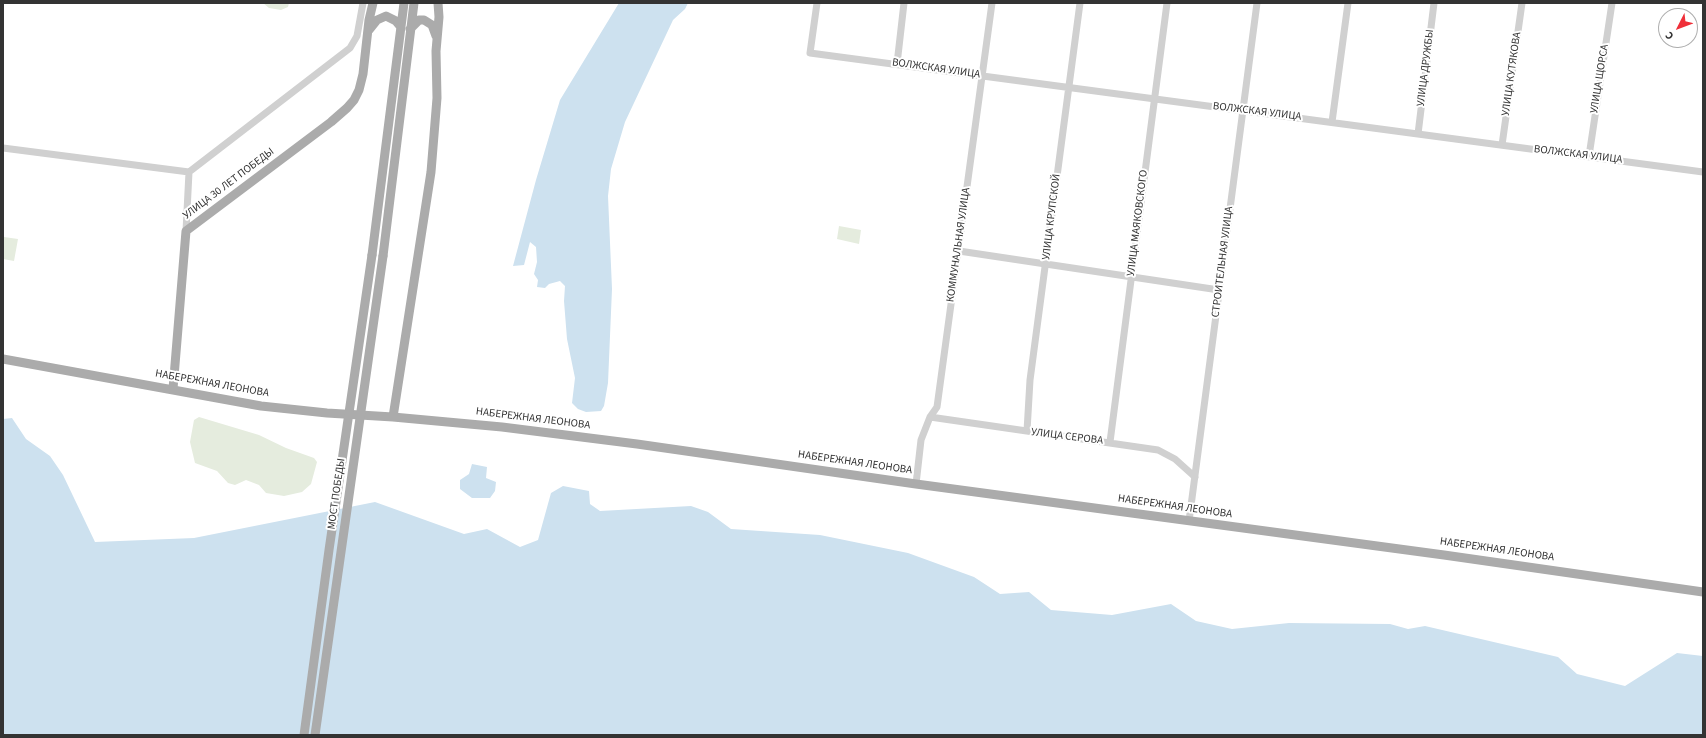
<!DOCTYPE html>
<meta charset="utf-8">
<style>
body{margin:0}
#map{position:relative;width:1706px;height:738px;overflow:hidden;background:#fff;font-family:"Source Sans 3",sans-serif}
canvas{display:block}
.frame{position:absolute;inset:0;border:4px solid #333;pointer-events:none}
.north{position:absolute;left:1658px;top:8px;width:40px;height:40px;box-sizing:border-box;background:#fff;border:1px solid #adadad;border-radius:50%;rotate:228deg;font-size:11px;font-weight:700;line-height:16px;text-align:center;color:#333}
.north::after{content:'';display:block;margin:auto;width:14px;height:18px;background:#ef2f39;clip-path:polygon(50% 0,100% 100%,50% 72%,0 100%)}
</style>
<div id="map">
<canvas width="1706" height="738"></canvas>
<div class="frame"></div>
<div class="north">С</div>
</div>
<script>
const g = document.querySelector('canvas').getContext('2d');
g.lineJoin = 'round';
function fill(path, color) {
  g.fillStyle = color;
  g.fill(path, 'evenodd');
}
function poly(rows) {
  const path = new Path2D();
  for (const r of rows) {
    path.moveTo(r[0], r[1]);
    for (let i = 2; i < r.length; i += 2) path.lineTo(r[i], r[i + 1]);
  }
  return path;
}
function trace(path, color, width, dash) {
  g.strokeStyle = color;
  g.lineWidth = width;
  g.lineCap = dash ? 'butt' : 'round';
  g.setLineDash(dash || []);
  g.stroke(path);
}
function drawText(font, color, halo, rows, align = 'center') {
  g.font = font + ' "Source Sans 3",sans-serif';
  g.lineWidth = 4;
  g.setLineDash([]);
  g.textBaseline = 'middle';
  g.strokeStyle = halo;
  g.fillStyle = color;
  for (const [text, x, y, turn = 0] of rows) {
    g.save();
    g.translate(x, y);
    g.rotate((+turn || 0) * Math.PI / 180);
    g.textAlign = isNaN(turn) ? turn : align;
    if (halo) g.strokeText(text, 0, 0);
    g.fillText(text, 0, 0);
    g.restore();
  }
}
const green = poly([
 [263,3,289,3,288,7,281,10,269,8],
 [839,226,861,230,859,244,837,239],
 [4,237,18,239,14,261,3,259],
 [199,417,259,435,286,448,314,458,317,462,311,484,302,492,284,496,266,493,259,485,246,480,235,485,228,483,217,471,195,463,190,442,194,420]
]);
const water = poly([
 [619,3,688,3,685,9,673,20,625,122,611,169,608,196,612,289,608,383,604,406,601,411,586,412,578,409,572,403,575,378,567,339,564,301,565,286,560,281,549,284,545,288,537,287,538,280,534,274,537,262,536,247,530,242,524,265,513,266,536,180,560,100],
 [12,418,26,439,50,456,63,475,95,542,194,538,375,502,464,534,487,529,520,547,538,540,551,493,563,486,589,491,590,504,600,511,691,506,708,512,731,529,820,535,908,553,974,577,1000,594,1029,592,1051,610,1112,615,1171,604,1196,621,1232,629,1289,623,1390,624,1408,629,1425,626,1558,657,1577,674,1625,686,1677,653,1703,656,1703,735,3,735,3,419],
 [472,464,487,467,486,478,496,482,495,491,490,498,472,498,460,489,460,480,469,474]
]);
const minor = poly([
 [817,3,810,53,1703,172],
 [897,64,904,3],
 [1332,122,1348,3],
 [1418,134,1434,3],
 [1502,145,1522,3],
 [3,148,189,172],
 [1589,156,1612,3],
 [186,231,189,172,350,48,357,36,363,3],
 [959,251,1219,290],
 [930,417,1158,450,1175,459,1195,477],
 [1027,431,1030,380,1080,3],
 [1110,442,1167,3],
 [916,484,921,440,930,417,937,407,992,3],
 [1189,521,1257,3]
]);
const major = poly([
 [410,29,419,20,424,20,432,25,436,36],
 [369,30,377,20,386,16,396,21,401,27],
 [372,255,404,3],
 [383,256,414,3],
 [3,359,261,406,327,413,393,417,502,427,637,444,916,484,1444,555,1703,592],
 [173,389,186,231,331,122,347,108,354,100,359,90,363,74,369,20,373,3],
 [393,417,431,172,437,98,436,51,439,17,438,3]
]);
const majorBridge = poly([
 [304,735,329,550,372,255],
 [315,735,383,256]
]);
const streetNames = [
 ["УЛИЦА ДРУЖБЫ",1426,68,-83],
 ["ВОЛЖСКАЯ УЛИЦА",936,69,8],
 ["УЛИЦА КУТЯКОВА",1512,74,-82],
 ["УЛИЦА ЩОРСА",1600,79,-81],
 ["ВОЛЖСКАЯ УЛИЦА",1257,112,7],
 ["ВОЛЖСКАЯ УЛИЦА",1578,155,7],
 ["УЛИЦА 30 ЛЕТ ПОБЕДЫ",229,184,-37],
 ["УЛИЦА КРУПСКОЙ",1052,217,-83],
 ["УЛИЦА МАЯКОВСКОГО",1138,223,-83],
 ["КОММУНАЛЬНАЯ УЛИЦА",959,245,-82],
 ["СТРОИТЕЛЬНАЯ УЛИЦА",1223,262,-83],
 ["НАБЕРЕЖНАЯ ЛЕОНОВА",212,384,10],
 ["НАБЕРЕЖНАЯ ЛЕОНОВА",533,419,7],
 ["УЛИЦА СЕРОВА",1067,437,7],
 ["НАБЕРЕЖНАЯ ЛЕОНОВА",855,463,8],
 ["МОСТ ПОБЕДЫ",337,494,-82],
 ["НАБЕРЕЖНАЯ ЛЕОНОВА",1175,507,8],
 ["НАБЕРЕЖНАЯ ЛЕОНОВА",1497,550,8]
];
fill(green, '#e5ecde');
fill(water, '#cde1ef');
trace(minor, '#d0d0d0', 7);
trace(major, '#ababab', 9);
trace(majorBridge, '#ababab', 9);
drawText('11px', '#333', '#fff', streetNames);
</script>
